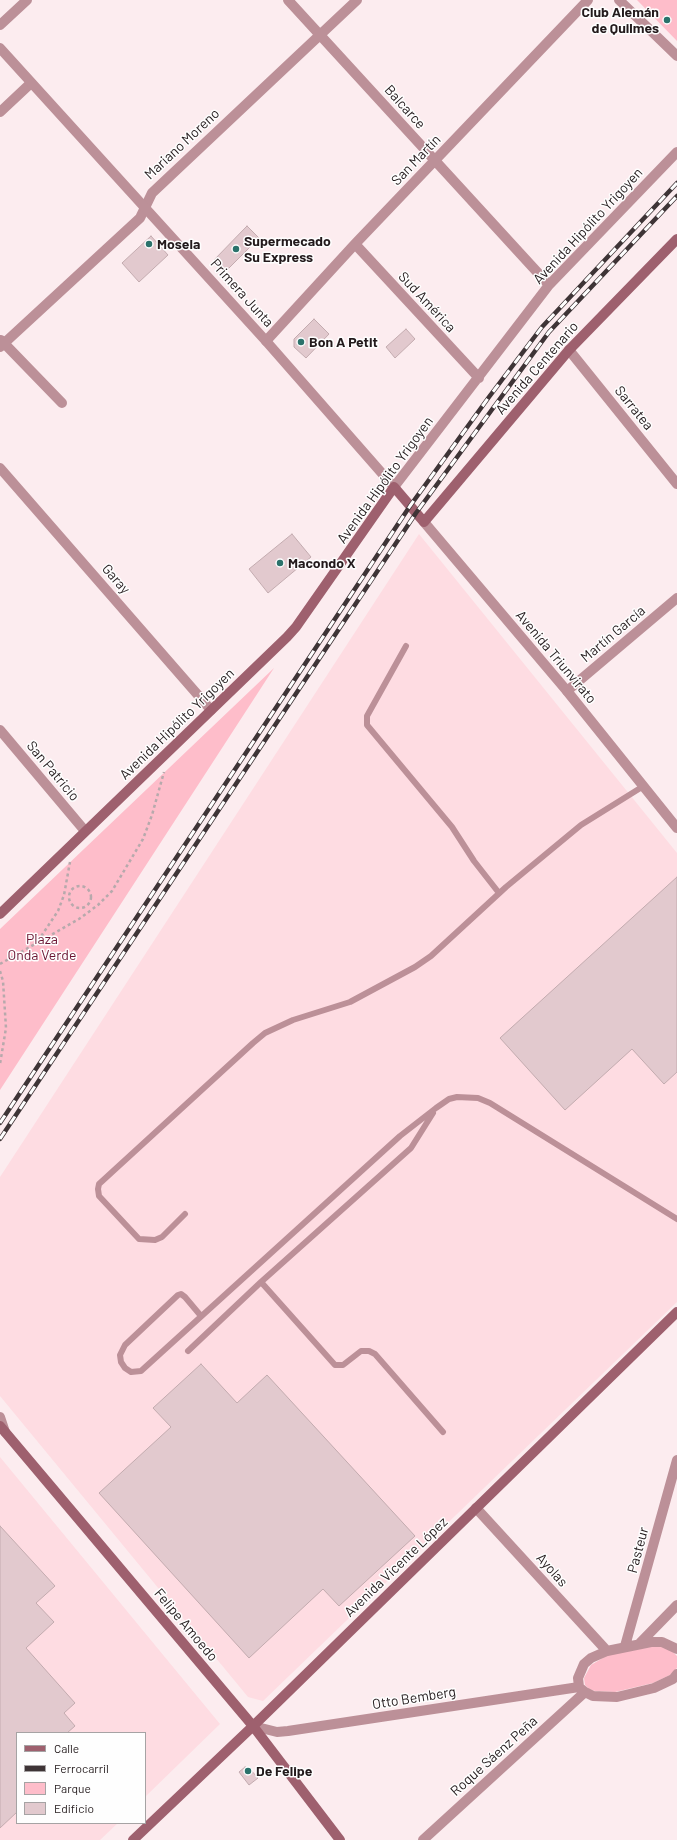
<!DOCTYPE html>
<html>
<head>
<meta charset="utf-8">
<style>
	body { margin:0 }
	#map { position:relative; width:677px; height:1840px; overflow:hidden; background:#fcecef; font-family:Barlow,sans-serif }
	canvas { display:block }
	.legend { position:absolute; left:16px; top:1732px; width:130px; height:92px; box-sizing:border-box; background:#fefefe; border:1px solid #a6a3a4; margin:0; padding:5px 7px; list-style:none; font-size:12px; color:#231a1c }
	.legend li { display:flex; align-items:center; gap:8px; height:20px }
	.legend b { width:20px; border:1px solid #a6a3a4 }
</style>
</head>
<body>
<div id="map">
<canvas width="677" height="1840"></canvas>
<ul class="legend">
<li><b style="height:5px;background:#9e606e"></b>Calle</li>
<li><b style="height:5px;background:#3e3436"></b>Ferrocarril</li>
<li><b style="height:11px;background:#febdca"></b>Parque</li>
<li><b style="height:11px;background:#e2c9ce"></b>Edificio</li>
</ul>
</div>
<script>
const ctx = document.querySelector('canvas').getContext('2d');
ctx.lineJoin = 'round';
function fillPath(path, color) {
  ctx.fillStyle = color;
  ctx.fill(path, 'evenodd');
}
function toPath(rows) {
  const path = new Path2D();
  for (const r of rows) {
    if (r.length === 3) {
      path.moveTo(r[0] + r[2], r[1]);
      path.arc(r[0], r[1], r[2], 0, 2 * Math.PI);
      continue;
    }
    path.moveTo(r[0], r[1]);
    for (let i = 2; i < r.length; i += 2) path.lineTo(r[i], r[i + 1]);
  }
  return path;
}
function trace(path, color, width, dash) {
  ctx.strokeStyle = color;
  ctx.lineWidth = width;
  ctx.lineCap = dash ? 'butt' : 'round';
  ctx.setLineDash(dash || []);
  ctx.stroke(path);
}
function write(font, color, halo, rows, align = 'center') {
  ctx.font = font + ' Barlow,sans-serif';
  ctx.lineWidth = 3;
  ctx.setLineDash([]);
  ctx.textBaseline = 'middle';
  ctx.strokeStyle = halo;
  ctx.fillStyle = color;
  for (const [text, x, y, turn = 0] of rows) {
    ctx.save();
    ctx.translate(x, y);
    ctx.rotate((+turn || 0) * Math.PI / 180);
    ctx.textAlign = isNaN(turn) ? turn : align;
    if (halo) ctx.strokeText(text, 0, 0);
    ctx.fillText(text, 0, 0);
    ctx.restore();
  }
}
fillPath(toPath([
	[419,534,677,853,677,1302,263,1701,248,1697,0,1396,0,1177],
	[0,1457,220,1724,145,1797,145,1733,17,1733,17,1823,118,1823,100,1840,0,1840]
]), '#fedce2');
fillPath(toPath([
	[637,0,677,0,677,41],
	[274,668,0,1090,0,929],
	[661,1646,670,1649,677,1656,677,1668,670,1675,653,1683,615,1692,595,1691,589,1689,585,1685,584,1678,591,1665,608,1655,639,1648]
]), '#febdca');
const building = toPath([
	[247,226,259,238,225,272,214,260,247,226],
	[151,236,168,255,139,282,122,263,151,236],
	[314,319,329,334,306,358,294,347,294,339,314,319],
	[406,329,415,339,395,358,386,347,406,329],
	[292,534,311,557,268,593,249,569,292,534],
	[677,877,677,1072,664,1084,632,1049,565,1110,500,1038,677,877],
	[201,1364,237,1403,267,1375,415,1536,339,1606,323,1589,249,1658,99,1493,171,1427,153,1408,201,1364],
	[0,1526,55,1586,36,1603,54,1622,26,1648,75,1703,64,1713,75,1726,67,1733,17,1733,17,1812,0,1828,0,1526],
	[245,1767,249,1768,258,1778,249,1785,239,1772,245,1767]
]);
fillPath(building, '#e2c9ce');
trace(building, '#c3abaf', 1);
trace(toPath([
	[80,897,11],
	[38,941,58,911,64,895,70,862],
	[0,964,79,919,98,905,112,891,143,839,152,815,164,772],
	[0,971,3,981,6,1028,0,1064]
]), '#b7a9ac', 2.5, [3, 3]);
trace(toPath([
	[406,646,367,716,367,725,452,827,474,861,499,893],
	[185,1214,162,1237,155,1240,139,1239,99,1196,98,1189,99,1184,253,1043,265,1033,293,1020,350,1002,415,967,431,956,506,887,581,825,642,787],
	[261,1282,335,1365,343,1365,361,1351,369,1351,375,1354,443,1432],
	[201,1316,185,1297,181,1294,178,1295,125,1345,120,1355,121,1362,125,1368,131,1372,141,1371,400,1136,436,1108,449,1099,457,1097,478,1098,490,1103,677,1219],
	[188,1351,261,1282,411,1148,433,1113]
]), '#bc9098', 6);
trace(toPath([
	[288,0,549,285],
	[619,0,677,56],
	[0,25,27,0],
	[0,112,31,83],
	[355,244,479,378],
	[1,340,62,403],
	[266,341,355,244,588,0],
	[0,347,140,218,152,193,357,0],
	[569,350,677,484],
	[0,468,211,710],
	[394,487,549,285,677,152],
	[567,691,677,598],
	[0,730,85,831],
	[0,1417,5,1432],
	[476,1508,607,1651],
	[640,1643,677,1605],
	[625,1646,677,1460],
	[677,1649,662,1642,651,1642,607,1651,591,1658,584,1664,578,1678,579,1687,585,1692,593,1696,617,1697,654,1688,673,1679,677,1674],
	[253,1726,277,1732,288,1731,579,1687],
	[423,1840,585,1692]
]), '#bc9098', 10);
trace(toPath([
	[0,48,266,341,394,487],
	[424,522,567,691,677,828]
]), '#bc9098', 10);
trace(toPath([
	[0,914,287,637,296,627,394,487,424,522,569,350,677,239],
	[0,1426,253,1726,340,1840],
	[133,1840,253,1726,677,1312]
]), '#9e606e', 10);
const rail = toPath([
	[0,1123,410,506,489,397,542,327,677,183],
	[0,1139,416,513,549,332,677,196]
]);
trace(rail, '#3e3436', 4.5);
trace(rail, '#fefefe', 3, [9]);
for (const [x, y, r, color] of [
	[667,20,4,"#2a726b"],
	[149,244,4,"#2a726b"],
	[236,249,4,"#2a726b"],
	[301,342,4,"#2a726b"],
	[280,563,4,"#2a726b"],
	[248,1771,4,"#2a726b"]
]) {
  const dot = new Path2D();
  dot.arc(x, y, r, 0, 2 * Math.PI);
  ctx.fillStyle = color;
  ctx.fill(dot);
  trace(dot, '#fefefe', 1.5);
}
write('bold 14px', '#231a1c', '#fefefe', [
	["Club Alemán",659,12,"right"],
	["de Quilmes",659,28,"right"],
	["Supermecado",244,241],
	["Su Express",244,257],
	["Mosela",157,244],
	["Bon A Petit",309,342],
	["Macondo X",288,563],
	["De Felipe",256,1771]
], 'left');
write('14px', '#231a1c', '#fefefe', [
	["Balcarce",405,107,48],
	["Mariano Moreno",182,144,-43],
	["San Martín",416,160,-46],
	["Avenida Hipólito Yrigoyen",588,226,-47],
	["Primera Junta",242,293,48],
	["Sud América",427,302,47],
	["Avenida Centenario",537,368,-49],
	["Sarratea",634,408,51],
	["Avenida Hipólito Yrigoyen",385,480,-54],
	["Garay",116,579,49],
	["Martín García",613,634,-40],
	["Avenida Triunvirato",556,657,50],
	["Avenida Hipólito Yrigoyen",177,724,-44],
	["San Patricio",53,771,50],
	["Pasteur",638,1550,-75],
	["Avenida Vicente López",396,1567,-44],
	["Ayolas",552,1570,48],
	["Felipe Amoedo",186,1625,50],
	["Otto Bemberg",414,1698,-9],
	["Roque Sáenz Peña",494,1756,-42]
]);
write('14px', '#6a1331', '#fefefe', [
	["Plaza",42,939],
	["Onda Verde",42,955]
]);
</script>
</body>
</html>
